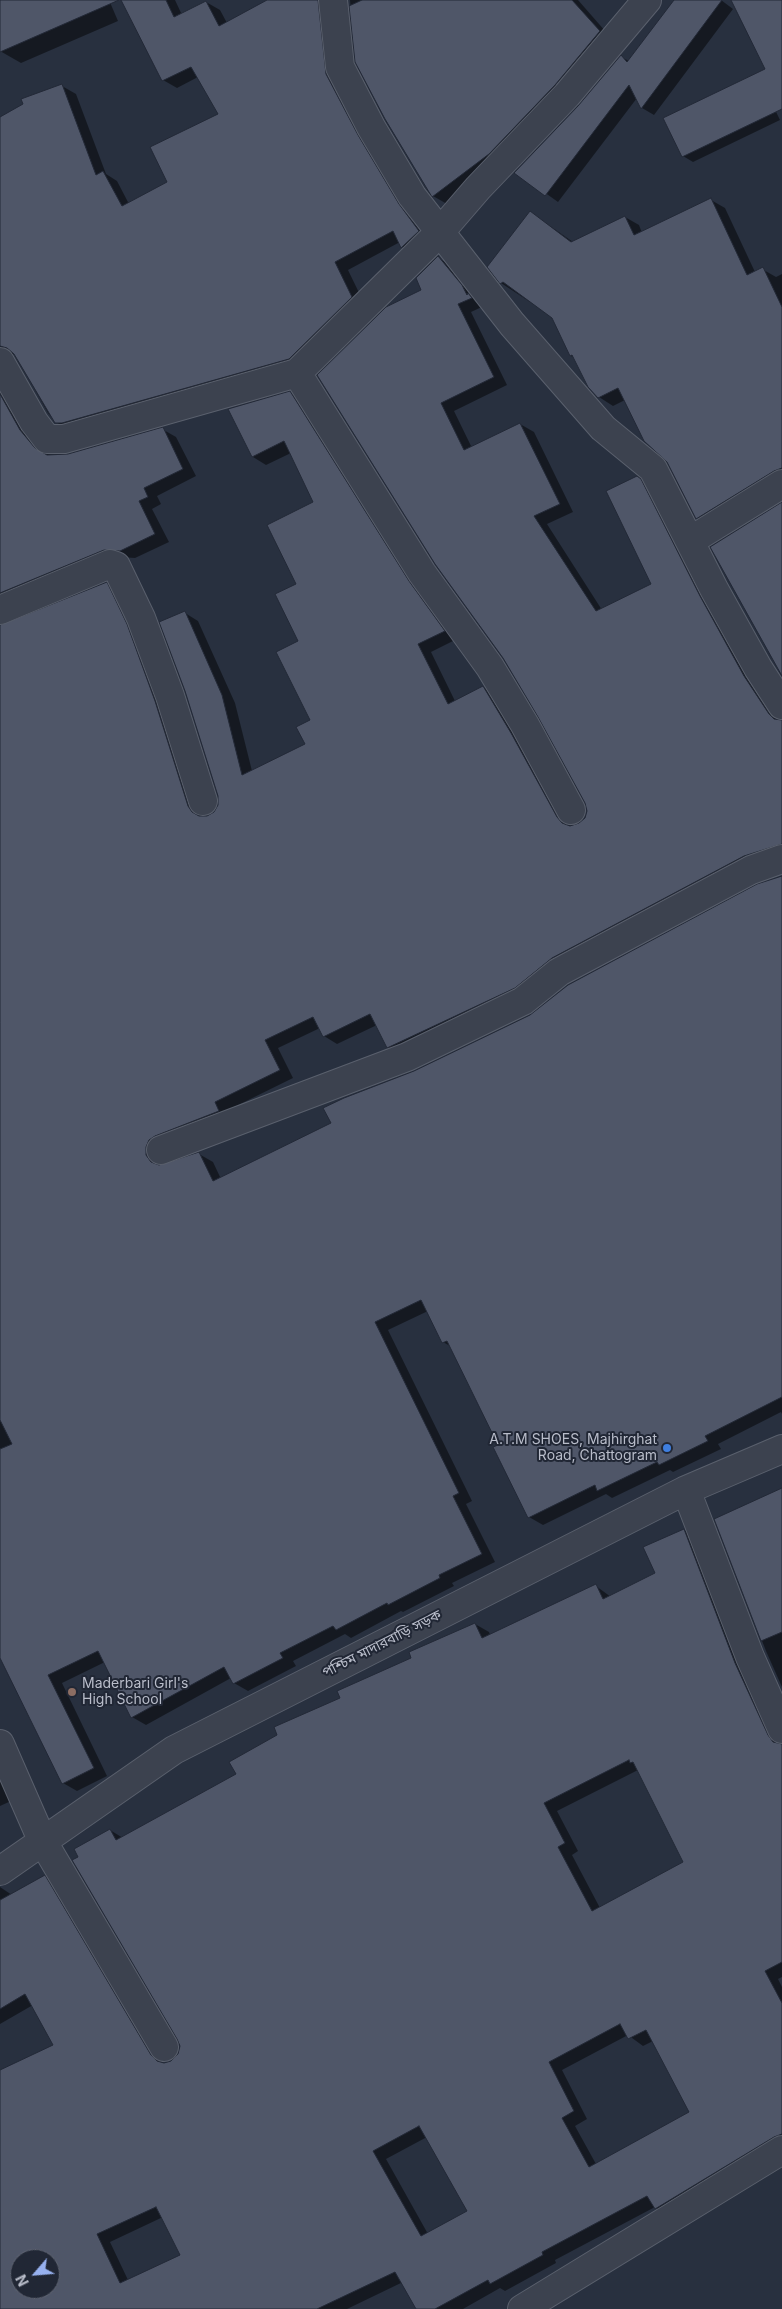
<!DOCTYPE html>
<html>
<head>
<meta charset="utf-8">
<style>
	body { margin:0 }
	#map { position:relative; width:782px; height:2309px; overflow:hidden; background:#28303f; font-family:Inter,sans-serif }
	canvas { display:block }
	.north { position:absolute; left:10px; top:2249px; width:50px; height:50px; box-sizing:border-box; background:#212735; border:1px solid #5e6371; border-radius:50%; rotate:243deg; font-size:14px; font-weight:700; line-height:20px; text-align:center; color:#b9bdca }
	.north::after { content:''; display:block; margin:auto; width:18px; height:22px; background:#97b1f0; clip-path:polygon(50% 0,100% 100%,50% 72%,0 100%) }
</style>
</head>
<body>
<div id="map">
<canvas width="782" height="2309"></canvas>
<div class="north">N</div>
</div>
<script>
const ctx = document.querySelector('canvas').getContext('2d');
ctx.lineJoin = 'round';
function fillPath(path, color) {
  ctx.fillStyle = color;
  ctx.fill(path, 'evenodd');
}
function toPath(rows) {
  const path = new Path2D();
  for (const r of rows) {
    path.moveTo(r[0], r[1]);
    for (let i = 2; i < r.length; i += 2) path.lineTo(r[i], r[i + 1]);
  }
  return path;
}
function trace(path, color, width, dash) {
  ctx.strokeStyle = color;
  ctx.lineWidth = width;
  ctx.lineCap = dash ? 'butt' : 'round';
  ctx.setLineDash(dash || []);
  ctx.stroke(path);
}
function write(font, color, halo, rows, align = 'center') {
  ctx.font = font + ' Inter,"Noto Sans Bengali",sans-serif';
  ctx.lineWidth = 4;
  ctx.setLineDash([]);
  ctx.textBaseline = 'middle';
  ctx.strokeStyle = halo;
  ctx.fillStyle = color;
  for (const [text, x, y, turn = 0] of rows) {
    ctx.save();
    ctx.translate(x, y);
    ctx.rotate((+turn || 0) * Math.PI / 180);
    ctx.textAlign = isNaN(turn) ? turn : align;
    if (halo) ctx.strokeText(text, 0, 0);
    ctx.fillText(text, 0, 0);
    ctx.restore();
  }
}
fillPath(toPath([
	[0,0,109,0,118,21,21,63,0,51],
	[122,0,175,0,182,15,206,2,220,10,227,23,270,0,334,0,340,83,432,239,416,255,402,247,400,242,348,270,365,305,303,366,70,431,56,422,48,413,15,354,7,356,0,363,0,119,62,86,76,94,106,174,117,181,129,204,169,183,219,115,198,77,177,88,163,80],
	[350,0,578,0,613,40,447,204,433,196,356,62],
	[676,0,721,0,733,9,654,115,642,108,637,98,558,202,516,172,579,107,621,57,629,61],
	[762,83,780,120,693,162,683,156],
	[711,200,725,208,755,272,762,269,776,277,782,274,782,482,711,526,697,518,668,461,625,400,613,406,599,397,575,358,571,356,553,317,501,283,530,212,573,242,625,217,639,225,642,233],
	[438,258,452,266,484,306,471,312,507,385,454,411,472,448,520,424,534,432,573,512,547,524,602,610,653,585,637,477,651,486,759,686,782,722,782,856,402,1055,388,1047,377,1025,337,1044,324,1036,320,1028,278,1048,293,1078,228,1110,159,1155,160,1165,199,1154,213,1162,221,1179,332,1124,414,1072,530,1016,782,877,782,1414,781,1412,718,1444,721,1449,673,1472,670,1470,612,1498,606,1494,543,1525,529,1517,500,1445,450,1346,443,1342,428,1311,388,1330,472,1501,466,1504,495,1562,452,1583,454,1586,403,1612,401,1611,351,1638,345,1634,293,1661,296,1666,248,1691,234,1683,231,1678,146,1725,132,1717,105,1662,62,1683,107,1776,77,1791,63,1783,0,1656,0,626,106,584,120,592,169,710,203,817,215,813,219,805,219,797,185,613,198,621,235,703,252,771,306,745,311,721,300,642,298,585,315,502,291,453,266,465,253,457,290,393,304,401,457,639,431,652,455,701,483,687,497,695,525,742,571,827,579,825,586,818,588,811,586,803,540,717,504,657,436,564,423,291],
	[0,379,34,439,47,454,68,455,162,429,176,437,196,476,157,496,161,504,152,509,169,542,135,558,119,557,0,612],
	[782,1490,782,1687,766,1651,715,1520],
	[684,1530,698,1538,749,1672,782,1745,782,1977,778,1979,782,1987,782,2148,670,2217,655,2207,555,2260,556,2263,505,2291,500,2288,463,2309,417,2309,403,2282,347,2309,0,2309,0,2072,55,2045,33,2005,0,2024,0,1887,12,1895,45,1877,58,1885,164,2064,173,2061,179,2055,181,2046,110,1830,123,1838,238,1774,341,1699,475,1624,489,1632,490,1635,596,1586,611,1597,657,1574],
	[638,1770,685,1862,600,1908,572,1855,578,1851,557,1811],
	[628,2035,643,2046,653,2041,691,2113,596,2164,575,2126,587,2119,562,2070],
	[427,2137,468,2212,428,2234,386,2159],
	[163,2217,181,2255,128,2280,110,2242],
	[20,2259,50,2259,50,2289,20,2289],
	[0,1779,11,1801,0,1806]
]), '#0007');
const building = toPath([
	[0,0,119,0,0,52,0,0],
	[121,0,166,0,174,17,206,1,219,26,267,0,318,0,326,74,358,135,399,204,419,231,401,248,393,231,335,262,352,297,289,359,62,423,55,423,14,354,7,348,0,346,0,117,23,104,21,99,62,84,96,175,103,171,122,206,167,182,150,147,218,114,191,67,162,81,121,0],
	[362,0,572,0,600,31,555,85,489,154,432,197,385,119,355,62,349,6,362,0],
	[674,0,722,0,641,109,629,85,545,196,514,173,578,106,621,55,627,62,674,0],
	[731,0,782,0,782,109,682,157,663,118,765,69,731,0],
	[711,198,747,275,763,267,782,307,782,468,774,471,696,519,667,462,644,441,618,388,598,398,588,387,572,355,570,356,552,318,503,282,500,284,487,267,530,211,571,242,625,216,634,235,711,198],
	[438,256,462,285,467,295,468,293,472,298,458,304,494,377,441,403,464,450,520,423,560,504,534,516,596,611,651,584,606,491,637,476,641,479,700,596,744,676,769,714,774,719,782,720,782,844,744,856,552,958,515,988,387,1048,370,1014,323,1037,313,1017,265,1040,280,1070,215,1102,219,1111,155,1136,149,1140,146,1147,146,1155,151,1162,159,1165,199,1152,213,1181,331,1123,323,1108,344,1098,414,1071,530,1015,568,985,757,884,782,876,782,1397,705,1436,708,1441,659,1465,657,1462,597,1491,595,1485,528,1518,493,1447,498,1445,447,1341,442,1343,421,1300,375,1322,459,1493,453,1496,482,1554,439,1575,440,1578,388,1605,387,1603,336,1630,333,1626,280,1653,283,1658,233,1684,224,1667,131,1718,98,1651,48,1675,94,1768,62,1784,0,1658,0,1449,12,1444,0,1420,0,625,107,582,127,624,155,701,188,806,192,812,199,816,207,816,214,812,218,805,218,796,185,691,159,622,185,611,222,695,242,775,305,744,296,727,310,720,276,652,298,641,275,594,296,584,267,525,313,502,284,441,252,457,228,409,290,391,409,581,445,631,418,644,448,704,483,686,511,733,557,817,562,823,570,826,579,823,585,818,587,811,585,803,538,717,503,658,435,564,317,375,386,307,421,290,416,278,438,256],
	[0,394,20,430,35,448,47,455,68,454,163,427,183,469,144,488,148,497,139,501,155,534,120,551,104,550,0,593,0,394],
	[782,502,782,676,710,547,782,502],
	[782,1488,782,1632,761,1641,714,1519,782,1488],
	[684,1529,735,1663,768,1735,773,1742,782,1744,782,1962,765,1971,782,2003,782,2134,774,2137,655,2209,647,2196,542,2252,543,2255,490,2284,488,2280,435,2309,416,2309,395,2272,317,2309,0,2309,0,2070,53,2045,25,1994,0,2009,0,1900,45,1875,151,2055,157,2061,164,2063,171,2061,178,2054,180,2046,177,2039,72,1860,78,1857,74,1849,110,1829,116,1840,236,1774,229,1762,277,1735,274,1727,340,1698,337,1691,411,1658,409,1652,475,1623,482,1638,596,1584,603,1599,655,1573,643,1547,684,1529],
	[629,1760,630,1763,633,1762,683,1862,592,1911,558,1847,565,1843,544,1803,629,1760],
	[620,2024,628,2039,646,2030,689,2112,589,2167,562,2118,574,2111,549,2062,620,2024],
	[419,2126,467,2211,421,2236,373,2151,419,2126],
	[156,2207,180,2255,120,2283,97,2234,156,2207],
	[20,2259,50,2259,50,2289,20,2289,20,2259]
]);
fillPath(building, '#4f5668');
trace(building, '#232937', 1);
const minor = toPath([
	[333,0,340,67,371,127,412,196,512,324,603,428,653,469,714,589,758,668,782,705],
	[0,362,34,422,47,439,64,439,297,373,440,232,478,188,567,95,647,0],
	[297,373,422,573,490,667,525,725,571,810],
	[690,541,782,484],
	[0,610,110,564,116,566,141,618,170,696,203,801],
	[161,1150,407,1057,523,1001,559,972,751,870,782,859],
	[686,1490,750,1657,782,1729],
	[0,1744,42,1840,164,2047],
	[0,1871,174,1750,686,1490,782,1449],
	[522,2309,782,2150]
]);
trace(minor, '#5a606d', 30);
trace(minor, '#3c424f', 28);
for (const [x, y, r, color] of [
	[667,1448,5,"#3f7fe0"],
	[72,1692,5,"#8d6e63"]
]) {
  const dot = new Path2D();
  dot.arc(x, y, r, 0, 2 * Math.PI);
  ctx.fillStyle = color;
  ctx.fill(dot);
  trace(dot, '#212735', 2);
}
write('14px', '#b9bdca', '#212735', [
	["A.T.M SHOES, Majhirghat",657,1440],
	["Road, Chattogram",657,1456],
	["Maderbari Girl's",82,1684,"left"],
	["High School",82,1700,"left"]
], 'right');
write('14px', '#b9bdca', '#212735', [
	["পশ্চিম মাদারবাড়ি সড়ক",382,1644,-27]
]);
</script>
</body>
</html>
